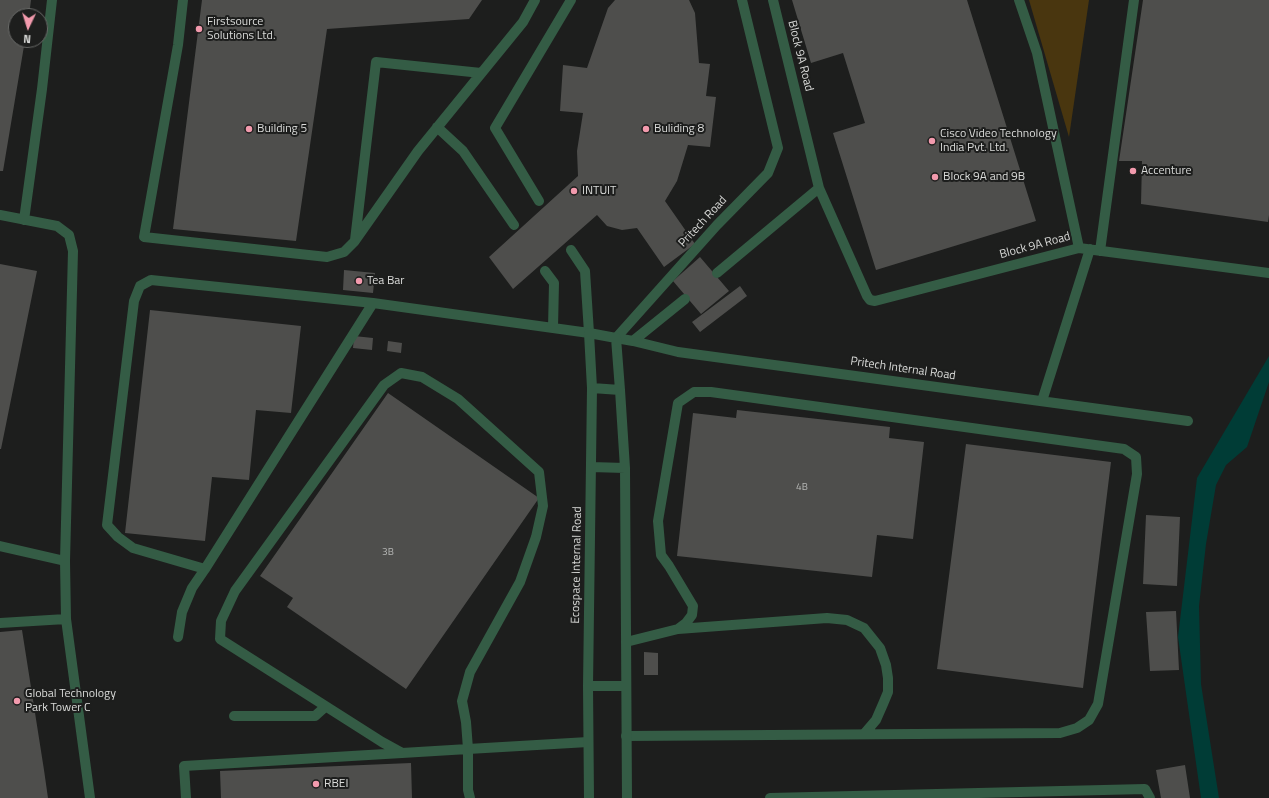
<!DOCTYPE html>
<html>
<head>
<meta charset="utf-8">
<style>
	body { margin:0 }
	#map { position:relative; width:1269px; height:798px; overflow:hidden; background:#1d1e1d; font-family:"Titillium Web",sans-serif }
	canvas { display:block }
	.north { position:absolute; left:8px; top:8px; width:40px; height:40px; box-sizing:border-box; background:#1d1e1d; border:1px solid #696a68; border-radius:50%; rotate:184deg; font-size:11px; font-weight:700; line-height:16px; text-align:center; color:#dadbd9 }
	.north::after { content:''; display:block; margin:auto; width:14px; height:18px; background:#f29aad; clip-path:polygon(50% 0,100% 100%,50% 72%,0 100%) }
</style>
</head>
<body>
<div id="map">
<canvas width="1269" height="798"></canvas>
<div class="north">N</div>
</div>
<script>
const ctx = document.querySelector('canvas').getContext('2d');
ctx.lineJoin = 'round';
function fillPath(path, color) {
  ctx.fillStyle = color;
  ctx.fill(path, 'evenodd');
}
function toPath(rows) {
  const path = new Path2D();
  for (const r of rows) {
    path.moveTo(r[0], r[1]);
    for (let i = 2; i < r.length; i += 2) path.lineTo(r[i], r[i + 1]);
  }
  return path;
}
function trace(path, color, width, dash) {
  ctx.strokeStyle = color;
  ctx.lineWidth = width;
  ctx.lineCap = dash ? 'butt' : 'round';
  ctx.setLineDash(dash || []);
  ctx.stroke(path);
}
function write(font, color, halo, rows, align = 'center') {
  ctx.font = font + ' "Titillium Web",sans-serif';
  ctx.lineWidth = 4;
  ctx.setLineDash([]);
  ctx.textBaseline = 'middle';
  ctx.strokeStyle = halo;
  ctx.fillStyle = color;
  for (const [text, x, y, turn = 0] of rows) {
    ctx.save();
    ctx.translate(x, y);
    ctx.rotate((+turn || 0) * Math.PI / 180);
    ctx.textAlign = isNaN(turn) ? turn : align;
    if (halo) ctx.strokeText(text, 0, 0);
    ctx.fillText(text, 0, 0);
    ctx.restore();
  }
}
fillPath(toPath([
	[1029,0,1089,0,1069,137]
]), '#49360f');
fillPath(toPath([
	[1269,356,1269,382,1247,447,1226,465,1216,485,1206,544,1199,606,1201,684,1219,798,1201,798,1178,637,1197,478]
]), '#003c36');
fillPath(toPath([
	[0,0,31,0,29,16,16,16,16,40,25,40,3,171,0,171],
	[202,0,482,0,469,19,327,29,296,241,173,229],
	[615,0,689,0,695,13,699,63,710,64,706,96,716,97,710,147,688,145,677,181,665,201,695,244,664,267,637,228,622,230,607,226,597,215,513,289,489,257,578,176,577,151,583,113,560,111,563,65,587,68,608,8],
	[792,0,967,0,1036,221,876,270,833,133,865,123,843,53,811,63],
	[1143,0,1269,0,1269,215,1268,222,1141,204,1142,161,1119,161],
	[700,257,729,291,701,314,673,281],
	[0,264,37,271,1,449,0,449],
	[344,270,375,273,373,293,343,290],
	[740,286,747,296,700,332,692,322],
	[150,310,301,326,291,413,256,410,249,480,212,477,205,541,125,533],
	[354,336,373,338,372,350,353,348],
	[388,341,402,343,401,353,387,351],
	[388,393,539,498,406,689,287,607,293,598,260,576],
	[737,410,890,427,889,438,924,442,913,539,877,535,872,577,677,556,693,413,736,418],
	[966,444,1111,462,1083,688,937,669],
	[1146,515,1180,517,1177,586,1143,584],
	[1176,611,1179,670,1150,671,1146,612],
	[22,630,44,770,48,798,0,798,0,632],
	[644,652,658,653,658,675,644,675],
	[411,763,412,798,221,798,220,771],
	[1185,765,1190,798,1161,798,1156,770]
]), '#4e4e4c');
trace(toPath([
	[183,0,178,45,144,237,327,257,344,252,354,242,418,151,523,22,535,0],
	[773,0,819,188],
	[1019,0,1037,53,1079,248],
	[437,127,463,151,514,225],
	[539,201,495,128,571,0],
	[0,215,57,226,69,235,73,251,65,561,66,619,90,798],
	[24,220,42,89,52,0],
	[355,240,376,62,481,73],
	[1100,251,1134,0],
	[545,271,554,283,553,328],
	[717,273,819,188,867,296,870,300,875,301,1079,248,1269,273],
	[616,338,633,341,678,352,1188,421],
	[616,338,717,225,768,173,778,148,742,0],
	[633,341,685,299],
	[1042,401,1090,249],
	[0,546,65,561],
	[205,569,133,548,118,537,107,525,134,301,140,286,151,280,373,303,589,333,585,271,571,250],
	[0,623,66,619],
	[678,629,827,618,847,620,864,628,880,648,886,665,888,678,888,692,883,704,876,720,864,734],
	[178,637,182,612,192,588,205,569,373,303],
	[626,642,678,629,686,623,692,615,693,606,669,566,661,555,658,521,678,403,694,392,711,392,1124,449,1136,457,1137,474,1098,704,1089,720,1077,728,1060,733,626,736],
	[234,716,315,716,325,707],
	[186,798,184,766,402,753],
	[470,798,468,790,468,749,466,722,462,701,470,672,520,582,536,537,543,506,539,472,458,399,422,377,401,373,384,385,235,591,221,621,220,639,382,742,402,753,468,749,571,743,588,742],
	[770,798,1145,789,1150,798]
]), '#345c45', 10);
trace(toPath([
	[592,388,620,390],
	[591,467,625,468],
	[588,686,626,686],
	[589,798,588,686,592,388,589,333,616,338,620,390,625,468,627,798]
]), '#345c45', 10);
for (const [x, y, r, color] of [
	[199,29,4,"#f29aad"],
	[249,129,4,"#f29aad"],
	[646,129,4,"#f29aad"],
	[932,141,4,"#f29aad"],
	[1133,171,4,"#f29aad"],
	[935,177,4,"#f29aad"],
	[574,191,4,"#f29aad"],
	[359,281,4,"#f29aad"],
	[17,701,4,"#f29aad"],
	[316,784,4,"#f29aad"]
]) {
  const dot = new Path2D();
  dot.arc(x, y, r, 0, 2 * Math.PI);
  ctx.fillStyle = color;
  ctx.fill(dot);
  trace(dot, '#1d1e1d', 1.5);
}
write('10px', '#b7b8b6', null, [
	["4B",802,488],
	["3B",388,553]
]);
write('12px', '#dadbd9', '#1d1e1d', [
	["Firstsource",207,22],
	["Solutions Ltd.",207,36],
	["Building 5",257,129],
	["Buliding 8",654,129],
	["Cisco Video Technology",940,134],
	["India Pvt. Ltd.",940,148],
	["Accenture",1141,171],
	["Block 9A and 9B",943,177],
	["INTUIT",582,191],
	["Tea Bar",367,281],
	["Global Technology",25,694],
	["Park Tower C",25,708],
	["RBEI",324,784]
], 'left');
write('12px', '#dadbd9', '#1d1e1d', [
	["Block 9A Road",800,56,76],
	["Pritech Road",703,222,-47],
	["Block 9A Road",1035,246,-15],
	["Pritech Internal Road",903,369,8],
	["Ecospace Internal Road",577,565,-89]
]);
</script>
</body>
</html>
